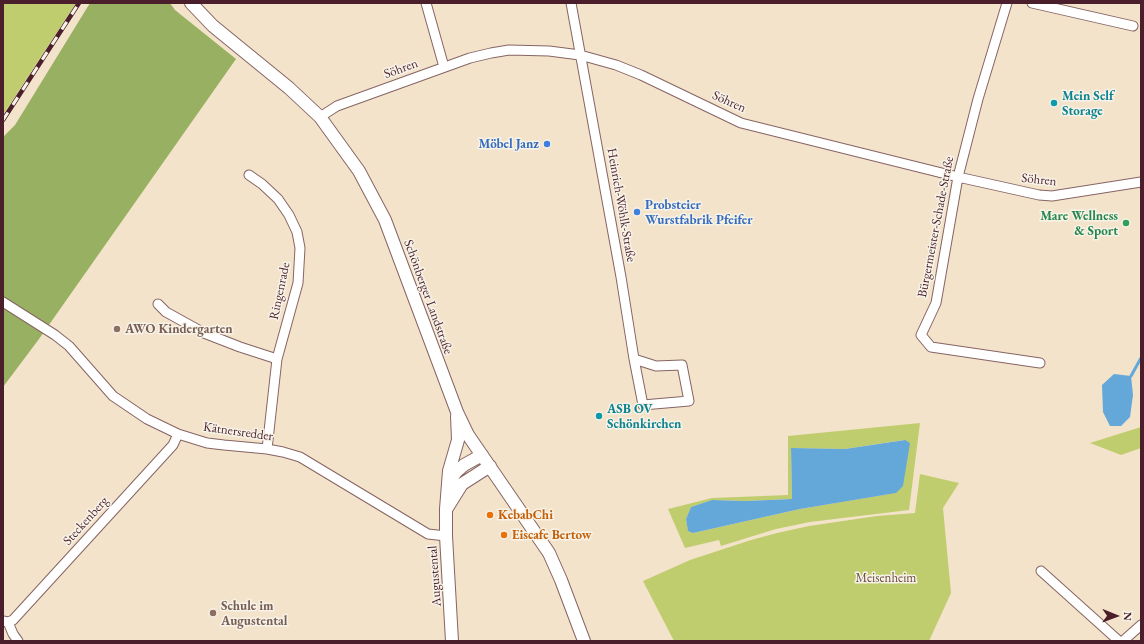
<!DOCTYPE html>
<html>
<head>
<meta charset="utf-8">
<style>
	body { margin:0 }
	#map { position:relative; width:1144px; height:644px; overflow:hidden; background:#f4e3cb; font-family:"EB Garamond",serif }
	canvas { display:block }
	.frame { position:absolute; inset:0; border:4px solid #4a1f2b; pointer-events:none }
	.north { position:absolute; left:1096px; top:596px; width:40px; height:40px; -webkit-text-stroke:3px #f7f3e8; paint-order:stroke; rotate:91deg; font-size:11px; font-weight:700; line-height:16px; text-align:center; color:#4a1f2b }
	.north::after { content:''; display:block; margin:auto; width:14px; height:18px; background:#4a1f2b; clip-path:polygon(50% 0,100% 100%,50% 72%,0 100%) }
</style>
</head>
<body>
<div id="map">
<canvas width="1144" height="644"></canvas>
<div class="frame"></div>
<div class="north">N</div>
</div>
<script>
const ctx = document.querySelector('canvas').getContext('2d');
ctx.lineJoin = 'round';
function fillPath(path, color) {
  ctx.fillStyle = color;
  ctx.fill(path, 'evenodd');
}
function toPath(rows) {
  const path = new Path2D();
  for (const r of rows) {
    path.moveTo(r[0], r[1]);
    for (let i = 2; i < r.length; i += 2) path.lineTo(r[i], r[i + 1]);
  }
  return path;
}
function trace(path, color, width, dash) {
  ctx.strokeStyle = color;
  ctx.lineWidth = width;
  ctx.lineCap = dash ? 'butt' : 'round';
  ctx.setLineDash(dash || []);
  ctx.stroke(path);
}
function write(font, color, halo, rows, align = 'center') {
  ctx.font = font + ' "EB Garamond",serif';
  ctx.lineWidth = 3;
  ctx.setLineDash([]);
  ctx.textBaseline = 'middle';
  ctx.strokeStyle = halo;
  ctx.fillStyle = color;
  for (const [text, x, y, turn = 0] of rows) {
    ctx.save();
    ctx.translate(x, y);
    ctx.rotate((+turn || 0) * Math.PI / 180);
    ctx.textAlign = isNaN(turn) ? turn : align;
    if (halo) ctx.strokeText(text, 0, 0);
    ctx.fillText(text, 0, 0);
    ctx.restore();
  }
}
fillPath(toPath([
	[3,3,76,3,3,115],
	[920,423,909,510,810,522,776,529,721,546,719,540,685,548,668,509,712,498,788,495,788,436],
	[904,440,895,493,800,509,693,533,688,530,686,519,691,507,712,500,746,501,792,499,791,448,845,449],
	[1141,427,1141,448,1121,455,1090,443],
	[920,474,959,483,943,508,951,593,929,641,674,641,643,581,690,560,751,540,777,533,809,526,877,516,915,513]
]), '#c0cd6e');
fillPath(toPath([
	[90,3,170,3,175,10,236,59,39,339,3,387,3,137,15,125]
]), '#98b061');
fillPath(toPath([
	[1114,374,1131,376,1133,395,1130,417,1121,426,1110,426,1103,412,1102,385],
	[905,440,910,443,903,486,896,493,800,509,693,533,688,531,686,519,691,507,712,500,746,501,792,499,791,448,845,449]
]), '#64a7d9');
trace(toPath([
	[1131,376,1141,358]
]), '#64a7d9', 3);
const street = toPath([
	[426,3,444,67],
	[571,3,621,277,634,359,643,405,689,401,682,365,656,366,634,359],
	[1007,3,978,99,958,177,936,303,921,335,931,347,1040,363],
	[1032,3,1133,26],
	[320,117,337,106,470,58,491,53,509,50,549,51,580,55,616,65,641,75,741,123,958,177,1039,195,1052,196,1141,182],
	[249,175,262,184,278,199,289,215,297,232,300,248,298,283,277,359,267,449],
	[3,302,55,335,69,346,113,396,147,419,178,434,207,443,224,445,267,449,283,452,300,457,428,534,446,536],
	[158,304,166,312,204,333,240,347,277,359],
	[1041,571,1119,641],
	[3,621,8,622,13,620,173,445,178,434],
	[8,622,13,634,18,641],
	[1123,641,1141,625]
]);
const secondary = toPath([
	[191,3,213,26,289,88,320,117,359,171,385,220,457,412,468,435,549,553,561,580,584,641],
	[448,484,456,472,464,465,482,455],
	[447,508,462,484,490,466],
	[452,641,446,536,446,509,449,471,458,440,457,416]
]);
trace(street, '#866463', 11);
trace(secondary, '#866463', 14);
trace(street, '#fff', 9);
trace(secondary, '#fff', 12);
const rail = toPath([
	[3,120,79,3]
]);
trace(rail, '#4a1f2b', 4.5);
trace(rail, '#f7f3e8', 3, [9]);
for (const [x, y, r, color] of [
	[1054,103,4,"#0f9aa8"],
	[547,144,4,"#3f7fe0"],
	[637,212,4,"#3f7fe0"],
	[1126,223,4,"#2e9e5b"],
	[117,329,4,"#8d6e63"],
	[599,416,4,"#0f9aa8"],
	[490,515,4,"#e8710a"],
	[504,535,4,"#e8710a"],
	[213,613,4,"#8d6e63"]
]) {
  const dot = new Path2D();
  dot.arc(x, y, r, 0, 2 * Math.PI);
  ctx.fillStyle = color;
  ctx.fill(dot);
  trace(dot, '#f7f3e8', 1.5);
}
write('13px', '#4a1f2b', '#f7f3e8', [
	["Söhren",401,69,-20],
	["Söhren",729,102,24],
	["Söhren",1039,180,6],
	["Heinrich-Wöhlk-Straße",621,205,80],
	["Bürgermeister-Schade-Straße",936,227,-79],
	["Ringenrade",280,291,-78],
	["Schönberger Landstraße",428,297,70],
	["Kätnersredder",238,432,8],
	["Steckenberg",86,521,-48],
	["Augustental",435,576,-94]
]);
write('bold 13px', '#0d838f', '#f7f3e8', [
	["Mein Self",1062,96],
	["Storage",1062,111],
	["ASB OV",607,409],
	["Schönkirchen",607,424]
], 'left');
write('bold 13px', '#366cbe', '#f7f3e8', [
	["Möbel Janz",539,144],
	["Probsteier",645,205,"left"],
	["Wurstfabrik Pfeifer",645,220,"left"]
], 'right');
write('bold 13px', '#27864d', '#f7f3e8', [
	["Mare Wellness",1118,216],
	["& Sport",1118,231]
], 'right');
write('bold 13px', '#785e54', '#f7f3e8', [
	["AWO Kindergarten",125,329],
	["Schule im",221,606],
	["Augustental",221,621]
], 'left');
write('bold 13px', '#c56008', '#f7f3e8', [
	["KebabChi",498,515],
	["Eiscafe Bertow",512,535]
], 'left');
write('13px', '#684a3c', '#f7f3e8', [
	["Meisenheim",886,578]
]);
</script>
</body>
</html>
